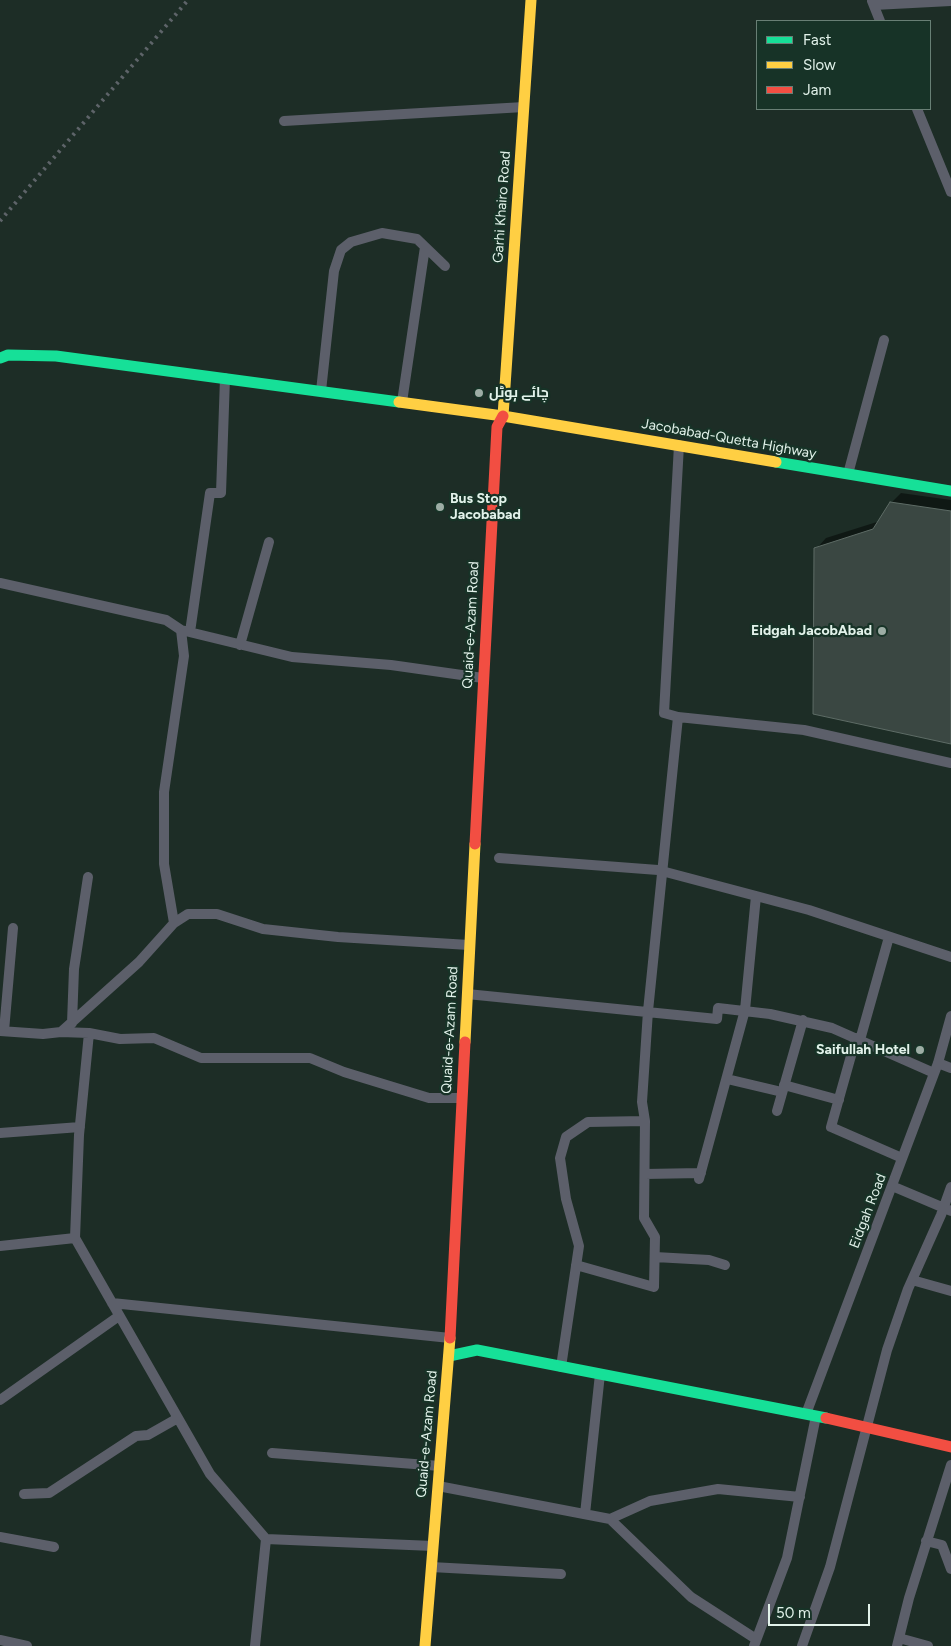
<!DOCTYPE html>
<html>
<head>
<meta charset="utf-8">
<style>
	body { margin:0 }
	#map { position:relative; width:951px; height:1646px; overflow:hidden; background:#1d2d26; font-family:Figtree,sans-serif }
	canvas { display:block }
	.legend { position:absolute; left:756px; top:20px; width:175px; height:90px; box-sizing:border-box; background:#173327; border:1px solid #687f75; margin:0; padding:6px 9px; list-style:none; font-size:15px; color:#e2f2ea }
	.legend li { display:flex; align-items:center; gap:10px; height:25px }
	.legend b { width:25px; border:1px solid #687f75 }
	.scale { position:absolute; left:768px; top:1604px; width:102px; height:22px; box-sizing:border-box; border:2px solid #e2f2ea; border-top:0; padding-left:6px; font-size:15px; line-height:18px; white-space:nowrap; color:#e2f2ea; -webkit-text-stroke:4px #173327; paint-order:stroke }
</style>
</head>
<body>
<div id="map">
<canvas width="951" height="1646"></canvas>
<ul class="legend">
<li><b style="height:6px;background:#16e098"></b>Fast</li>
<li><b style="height:6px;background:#ffcf43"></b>Slow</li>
<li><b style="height:6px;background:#f24e42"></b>Jam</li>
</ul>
<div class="scale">50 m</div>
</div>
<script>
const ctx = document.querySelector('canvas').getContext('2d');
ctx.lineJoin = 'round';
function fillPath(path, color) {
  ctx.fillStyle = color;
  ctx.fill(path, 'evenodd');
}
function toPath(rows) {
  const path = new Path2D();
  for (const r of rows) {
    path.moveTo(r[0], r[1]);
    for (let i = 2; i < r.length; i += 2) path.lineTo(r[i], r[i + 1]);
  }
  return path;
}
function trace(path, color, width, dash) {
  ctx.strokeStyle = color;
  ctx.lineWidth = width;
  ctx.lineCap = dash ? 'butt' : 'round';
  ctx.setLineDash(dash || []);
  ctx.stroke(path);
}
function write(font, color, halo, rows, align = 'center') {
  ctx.font = font + ' Figtree,Cairo,sans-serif';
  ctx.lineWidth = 4.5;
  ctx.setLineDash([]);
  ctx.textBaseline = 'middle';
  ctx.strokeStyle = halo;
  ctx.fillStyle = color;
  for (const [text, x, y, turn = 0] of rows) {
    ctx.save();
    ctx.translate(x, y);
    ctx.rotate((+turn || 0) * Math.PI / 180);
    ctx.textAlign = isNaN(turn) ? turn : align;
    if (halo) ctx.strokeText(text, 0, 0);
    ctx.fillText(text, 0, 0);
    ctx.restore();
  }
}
fillPath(toPath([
	[901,493,951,500,951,743,816,549,826,538,880,521,891,503]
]), '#0007');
const building = toPath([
	[890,502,951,511,951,744,813,714,814,548,873,529,890,502]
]);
fillPath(building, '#3a4742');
trace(building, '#5e6c66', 1);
trace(toPath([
	[872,1,880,21],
	[874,5,951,1],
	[917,109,951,192],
	[284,121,524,107],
	[321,391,334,271,341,250,351,242,382,233,417,239,445,266],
	[402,402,425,247],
	[679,445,664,713,678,717,804,730,951,763],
	[848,474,884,340],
	[0,583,166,620,181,630,184,656,164,792,164,864,174,923,139,962,61,1032,43,1034,0,1031],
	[181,630,292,657,391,665,483,678],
	[190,632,210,493,221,493,225,378],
	[240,645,269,542],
	[499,858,658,870,809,910,951,957],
	[174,923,188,914,217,914,263,929,338,937,469,945],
	[467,994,717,1019,718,1008,770,1014,832,1028,934,1073],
	[72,1023,74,969,88,877],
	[4,1031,13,928],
	[61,1032,89,1033,120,1039,154,1038,201,1058,310,1058,344,1072,429,1098,462,1098],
	[89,1033,79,1135,75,1238,210,1474,266,1539,433,1546],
	[856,1038,831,1127,902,1158],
	[860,1040,889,937],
	[938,1063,951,1068],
	[727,1079,782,1092],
	[784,1085,839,1100],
	[777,1111,803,1020],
	[0,1133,80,1127],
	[645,1174,701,1173],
	[699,1179,745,1010,756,896],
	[892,1186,951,1211],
	[0,1246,75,1238],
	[655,1257,709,1260,725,1265],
	[576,1265,654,1287,655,1237,644,1218,645,1121,642,1102,648,1011,678,717],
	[912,1280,951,1291],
	[112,1303,450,1338],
	[561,1367,579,1246,566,1199,560,1158,566,1137,588,1122,645,1121],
	[0,1400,119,1316],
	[806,1414,938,1063,951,1016],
	[272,1453,440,1466],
	[438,1486,610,1519,691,1597,756,1639],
	[24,1494,49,1493,136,1436,148,1435,178,1418],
	[585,1514,600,1374],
	[610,1519,650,1501,718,1489,800,1497],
	[0,1537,54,1547],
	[926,1541,942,1545,951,1569],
	[431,1567,561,1574],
	[899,1638,928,1646],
	[0,1640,27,1646],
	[255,1646,266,1539],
	[754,1646,787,1558,816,1416],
	[802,1646,830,1567,887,1350,908,1289,941,1215,951,1187],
	[897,1646,909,1598,951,1465]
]), '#5c5f6a', 10);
trace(toPath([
	[0,358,8,355,56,356,399,402],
	[776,462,951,491],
	[449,1356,477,1350,826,1418]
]), '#16e098', 11);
trace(toPath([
	[399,402,503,416,776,462],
	[503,416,531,0],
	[465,1042,475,844],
	[425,1646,450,1338]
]), '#ffcf43', 11);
trace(toPath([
	[475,844,497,427,503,416],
	[450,1338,465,1042],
	[826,1418,951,1447]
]), '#f24e42', 11);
trace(toPath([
	[0,221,188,0]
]), '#5e6469', 4, [2.5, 5]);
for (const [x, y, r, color] of [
	[479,393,5,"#9dada5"],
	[440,507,5,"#9dada5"],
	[882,631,5,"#9dada5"],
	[920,1050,5,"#9dada5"]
]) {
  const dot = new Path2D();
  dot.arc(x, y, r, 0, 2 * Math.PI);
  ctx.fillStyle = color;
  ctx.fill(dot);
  trace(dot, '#173327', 2);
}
write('14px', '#e2f2ea', '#173327', [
	["Garhi Khairo Road",502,207,-86],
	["Jacobabad-Quetta Highway",729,439,10],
	["Quaid-e-Azam Road",471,625,-87],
	["Quaid-e-Azam Road",450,1030,-87],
	["Eidgah Road",868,1211,-69],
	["Quaid-e-Azam Road",427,1434,-85]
]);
write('bold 14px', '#e2f2ea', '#173327', [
	["چائے ہوٹل",489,393],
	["Bus Stop",450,499],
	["Jacobabad",450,515],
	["Eidgah JacobAbad",872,631,"right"],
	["Saifullah Hotel",910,1050,"right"]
], 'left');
</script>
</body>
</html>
